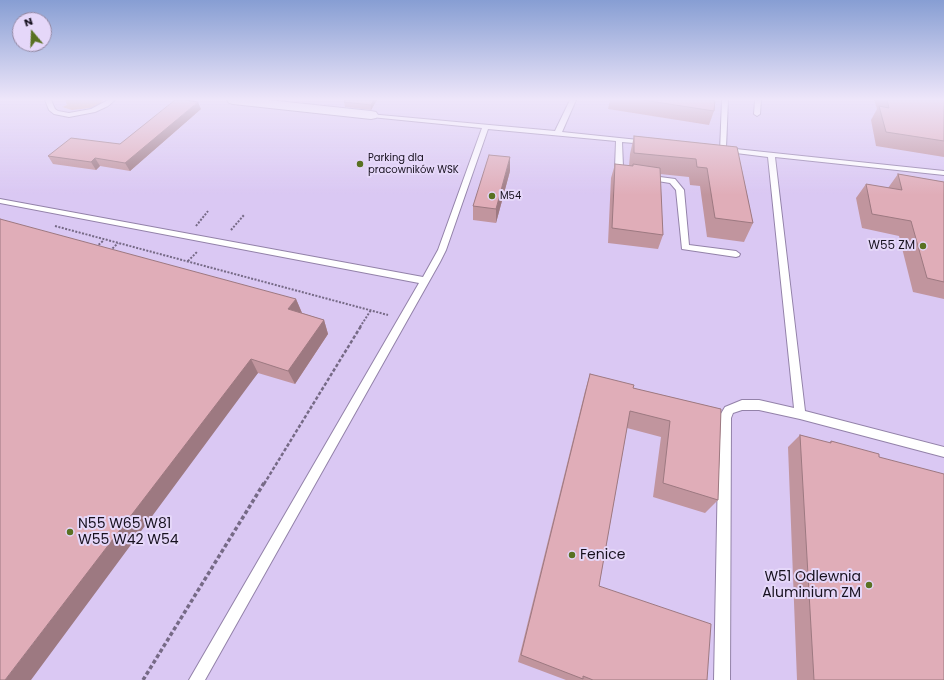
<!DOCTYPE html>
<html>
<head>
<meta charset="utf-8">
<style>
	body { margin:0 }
	#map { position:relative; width:944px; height:680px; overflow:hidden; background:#dac8f3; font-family:Poppins,sans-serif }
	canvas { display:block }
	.north { position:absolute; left:12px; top:12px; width:40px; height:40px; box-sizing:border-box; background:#e5d7f9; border:1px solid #9388a2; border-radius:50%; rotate:341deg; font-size:11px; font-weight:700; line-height:16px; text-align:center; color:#17111f }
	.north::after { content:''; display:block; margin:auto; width:14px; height:18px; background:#597122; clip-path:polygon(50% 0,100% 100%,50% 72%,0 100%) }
</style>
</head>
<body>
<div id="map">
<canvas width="944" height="680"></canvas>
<div class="north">N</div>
</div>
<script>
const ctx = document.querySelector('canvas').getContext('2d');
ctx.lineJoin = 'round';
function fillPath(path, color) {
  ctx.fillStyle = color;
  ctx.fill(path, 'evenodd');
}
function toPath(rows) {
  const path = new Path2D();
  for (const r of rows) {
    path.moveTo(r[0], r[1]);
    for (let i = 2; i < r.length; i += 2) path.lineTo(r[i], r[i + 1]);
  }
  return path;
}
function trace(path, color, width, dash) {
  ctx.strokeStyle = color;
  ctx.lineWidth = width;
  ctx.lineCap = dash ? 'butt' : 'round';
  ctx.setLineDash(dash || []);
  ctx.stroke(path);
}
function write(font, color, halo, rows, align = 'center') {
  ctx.font = font + ' Poppins,sans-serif';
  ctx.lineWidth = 4;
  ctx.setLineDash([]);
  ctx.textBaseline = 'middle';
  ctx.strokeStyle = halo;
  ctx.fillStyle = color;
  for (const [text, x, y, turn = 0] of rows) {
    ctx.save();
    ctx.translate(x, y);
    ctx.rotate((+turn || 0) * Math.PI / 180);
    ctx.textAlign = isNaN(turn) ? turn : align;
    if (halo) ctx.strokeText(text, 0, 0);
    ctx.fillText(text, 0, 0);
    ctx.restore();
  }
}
fillPath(toPath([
	[65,100,103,100,100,104,90,108,72,110,62,107,67,105]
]), '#deb083');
const lane = toPath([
	[45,100,51,100,55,109,58,111,69,113,91,109,108,100,115,100,108,106,95,112,69,117,54,114,49,110,45,100],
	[570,100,576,100,562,132,648,141,648,143,646,144,622,142,623,167,630,174,626,176,623,176,615,168,616,141,488,129,446,250,440,262,205,680,189,680,419,283,0,203,0,199,423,277,438,250,482,128,371,117,368,115,369,114,555,131,570,100],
	[722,100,728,100,726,148,944,171,944,175,775,157,805,411,944,447,944,457,800,419,759,410,742,410,733,413,731,418,730,680,714,680,719,417,725,407,742,400,759,400,794,408,768,157,720,151,722,100],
	[755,100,761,100,760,114,757,116,754,114,755,100],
	[645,175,675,179,684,190,689,245,736,251,740,254,739,256,736,257,682,249,676,190,670,183,645,179,645,175]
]);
const street = toPath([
	[227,100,268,100,371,111,376,112,378,115,376,118,371,119,233,104,229,103,227,100]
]);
trace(lane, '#9382a9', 2);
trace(street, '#9382a9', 2);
trace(toPath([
	[55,226,388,315],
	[196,226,208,211],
	[231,230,244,215],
	[96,247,104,240],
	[110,251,118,243],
	[188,261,197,252],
	[360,327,371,310]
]), '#766a86', 2, [2, 1.5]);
trace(toPath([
	[264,484,361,326]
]), '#766a86', 2.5, [3.5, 2]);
trace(toPath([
	[143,680,264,483]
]), '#766a86', 3.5, [4, 2.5]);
fillPath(lane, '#fff');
fillPath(street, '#fff');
fillPath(toPath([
	[345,100,377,100,371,110,345,107,344,102],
	[610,100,715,100,714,111,709,125,608,109],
	[874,100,944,100,944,157,876,146,871,120,877,109],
	[201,109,130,171,100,166,96,170,53,164,48,156,120,144],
	[634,136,737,147,753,223,744,242,707,237,700,186,690,185,689,177,660,174,663,235,658,249,608,243,611,178,615,164,629,166,630,154],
	[510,171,496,223,473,220,473,206],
	[898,174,944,182,944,299,913,292,899,236,862,228,856,198,866,184,888,188],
	[296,299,302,313,324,320,328,334,295,384,258,373,0,680],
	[590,374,633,388,721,409,718,500,705,513,653,497,661,437,627,428,599,586,707,680,566,680,518,662,585,391],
	[800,435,829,443,831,441,879,457,944,680,797,680,788,447]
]), '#c1959e');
fillPath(toPath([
	[374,100,377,100,371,110,371,105],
	[198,102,201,109,130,171,125,163],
	[510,157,510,171,496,223,496,209],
	[95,158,100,166,96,170,91,162],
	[296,299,302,313,288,309],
	[324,320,328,334,295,384,288,371],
	[251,359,258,373,31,680,5,680]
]), '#9d7981');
const building = toPath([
	[175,100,185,100,198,102,125,163,95,158,91,162,48,156,71,138,120,144,175,100],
	[345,100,374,100,371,105,344,102,345,100],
	[643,100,715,100,714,111,643,100],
	[887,100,944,100,944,141,886,132,879,106,889,108,887,100],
	[634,136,737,147,753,223,715,218,707,168,697,167,696,159,634,153,634,136],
	[489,155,510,157,496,209,473,206,489,155],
	[615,164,633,166,633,164,660,168,663,235,612,228,615,164],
	[898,174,944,182,944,282,927,278,911,221,872,214,866,184,902,190,898,174],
	[0,219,296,299,288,309,324,320,288,371,251,359,5,680,0,680,0,219],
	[590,374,634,385,633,388,721,409,718,500,663,483,670,421,630,411,599,586,711,624,707,680,593,680,583,676,583,679,521,655,590,374],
	[800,435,831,443,831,441,879,454,879,457,944,474,944,680,814,680,800,435]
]);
fillPath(building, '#e0adb8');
trace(building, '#9d7981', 1);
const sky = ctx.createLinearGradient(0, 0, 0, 195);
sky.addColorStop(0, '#879ed3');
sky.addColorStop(0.51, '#eee6fa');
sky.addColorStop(1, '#eee6fa00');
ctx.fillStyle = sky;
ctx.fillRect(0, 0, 944, 195);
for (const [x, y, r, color] of [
	[360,164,4,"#597122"],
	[492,196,4,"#597122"],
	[923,246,4,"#597122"],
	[70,532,4,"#597122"],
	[572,555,4,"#597122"],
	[869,585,4,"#597122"]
]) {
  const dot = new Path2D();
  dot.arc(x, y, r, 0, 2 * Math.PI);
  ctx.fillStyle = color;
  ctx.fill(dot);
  trace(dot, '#e5d7f9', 1.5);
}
write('10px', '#17111f', '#e5d7f9', [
	["Parking dla",368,158],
	["pracowników WSK",368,170],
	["M54",500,196]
], 'left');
write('12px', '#17111f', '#e5d7f9', [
	["W55 ZM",915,246]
], 'right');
write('14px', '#17111f', '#e5d7f9', [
	["N55 W65 W81",78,524],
	["W55 W42 W54",78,540],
	["Fenice",580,555],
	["W51 Odlewnia",861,577,"right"],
	["Aluminium ZM",861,593,"right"]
], 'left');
</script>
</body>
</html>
